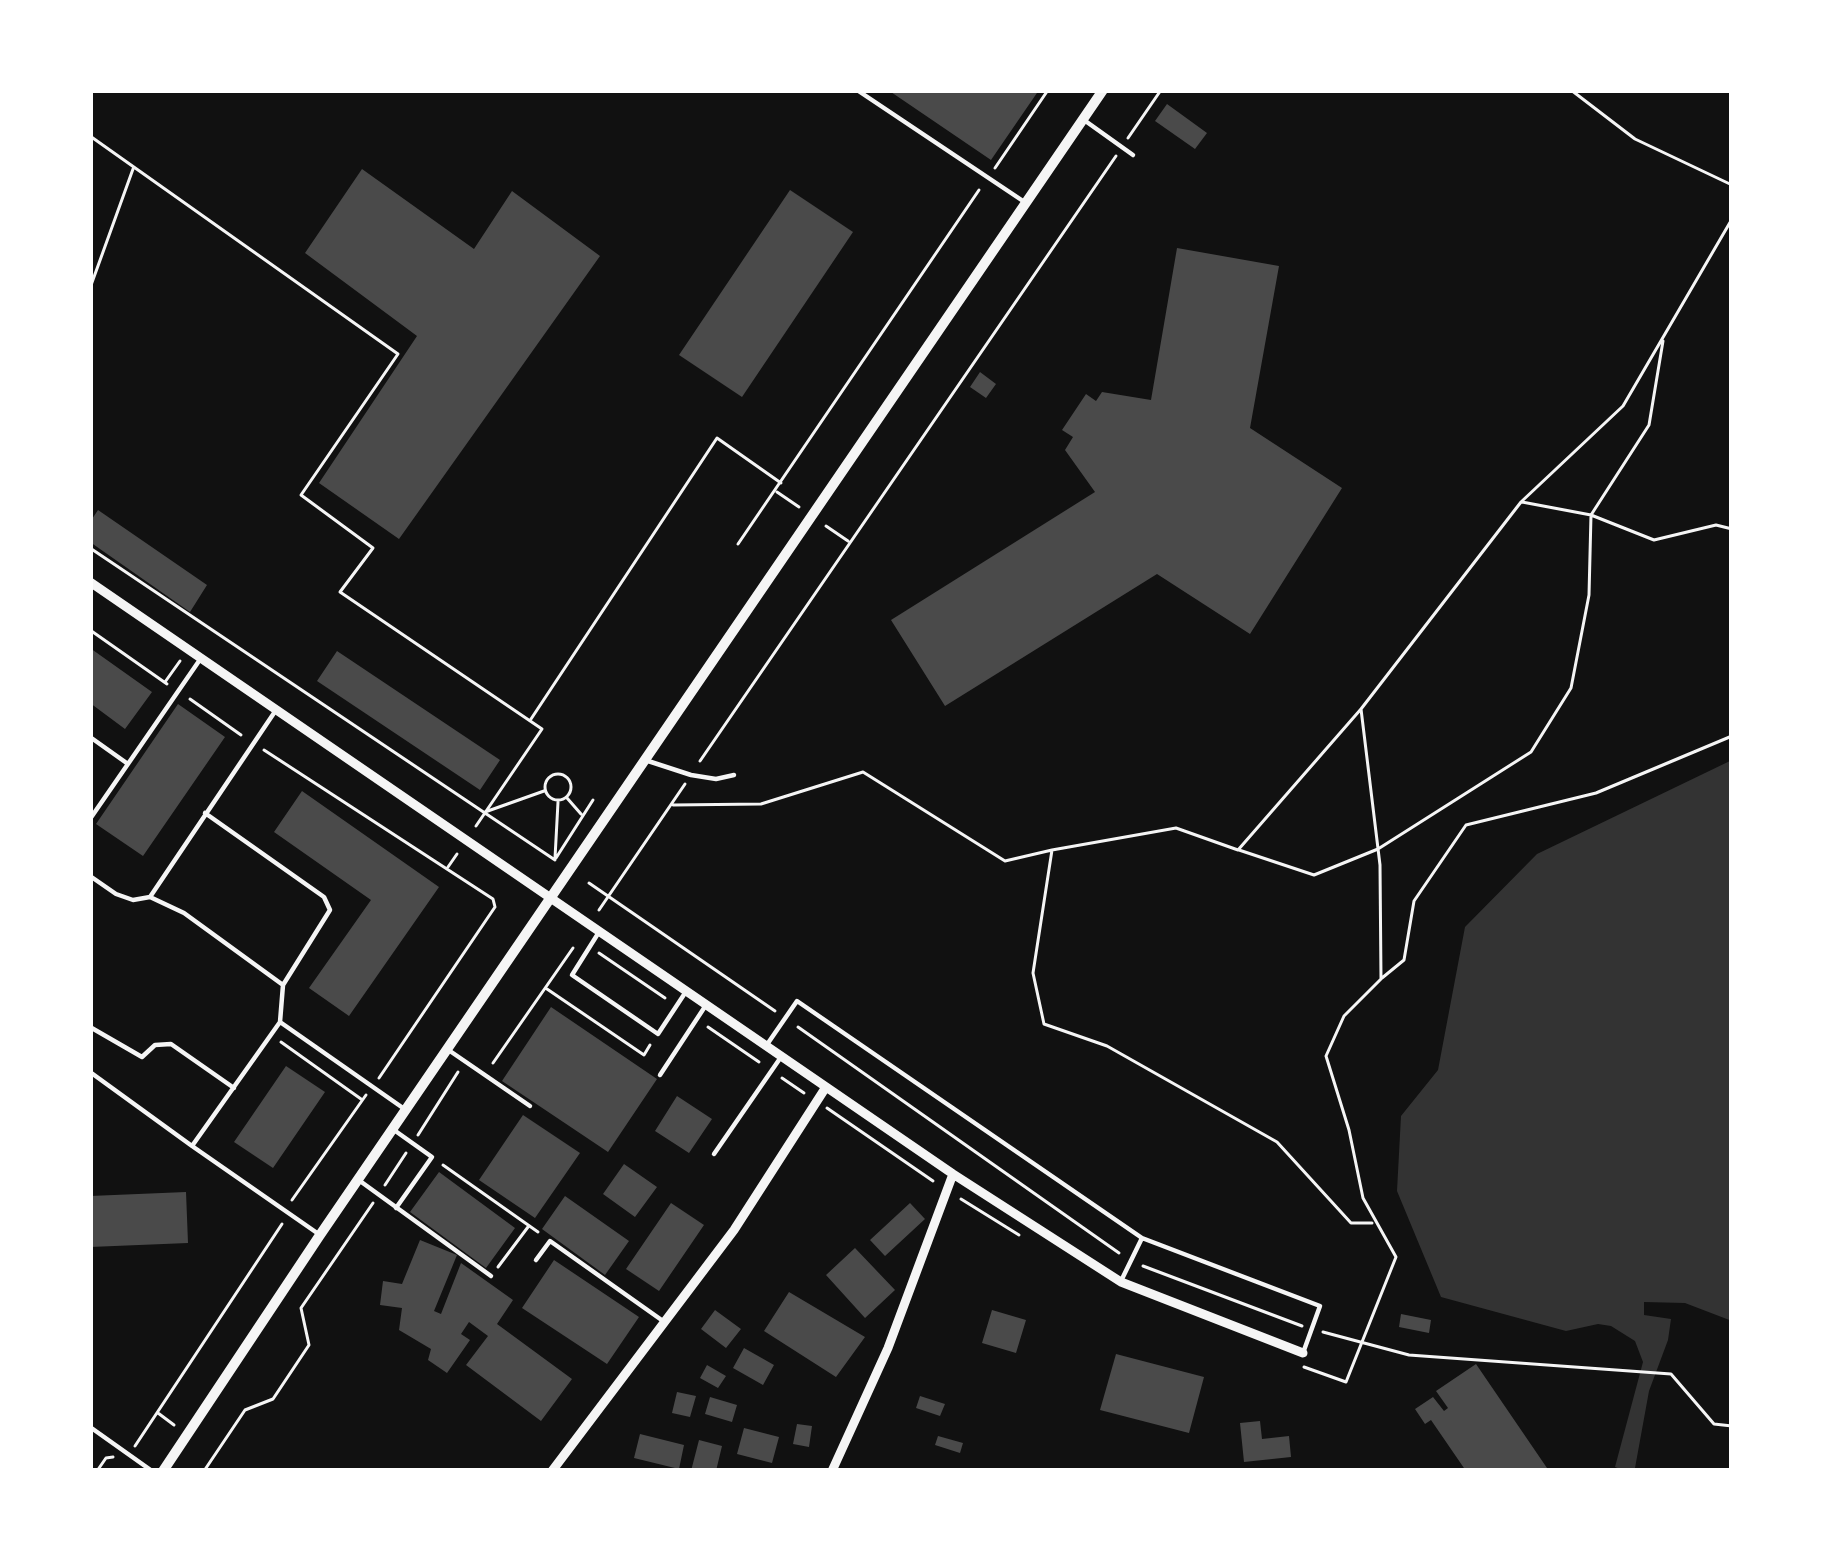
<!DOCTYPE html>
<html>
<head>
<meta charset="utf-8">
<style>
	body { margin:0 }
	#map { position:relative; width:1822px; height:1561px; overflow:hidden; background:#111; font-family:Helvetica,sans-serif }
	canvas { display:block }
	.frame { position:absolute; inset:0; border:93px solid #fff; pointer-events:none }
</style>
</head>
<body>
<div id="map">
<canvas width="1822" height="1561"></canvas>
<div class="frame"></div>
</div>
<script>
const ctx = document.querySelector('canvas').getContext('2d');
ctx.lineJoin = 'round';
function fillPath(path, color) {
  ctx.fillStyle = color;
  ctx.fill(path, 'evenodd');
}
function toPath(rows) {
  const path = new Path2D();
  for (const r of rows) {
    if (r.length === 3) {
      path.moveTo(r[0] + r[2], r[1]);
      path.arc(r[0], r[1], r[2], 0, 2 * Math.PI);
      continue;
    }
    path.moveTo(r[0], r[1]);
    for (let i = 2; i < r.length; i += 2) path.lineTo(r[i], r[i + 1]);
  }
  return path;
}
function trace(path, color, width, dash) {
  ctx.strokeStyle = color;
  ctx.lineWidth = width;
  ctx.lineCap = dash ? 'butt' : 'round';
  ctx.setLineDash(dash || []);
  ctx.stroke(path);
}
fillPath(toPath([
	[1732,760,1732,1321,1685,1303,1644,1302,1644,1315,1671,1319,1668,1340,1649,1391,1635,1468,1625,1471,1615,1467,1643,1362,1635,1341,1611,1326,1598,1324,1566,1331,1441,1297,1397,1191,1401,1116,1438,1070,1465,927,1537,854]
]), '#333');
fillPath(toPath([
	[888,90,1039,90,991,160],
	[1167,104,1207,133,1195,149,1155,121],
	[362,169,474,249,512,191,600,256,399,539,319,483,417,336,305,253],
	[790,190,853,232,742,397,679,355],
	[1177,248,1279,266,1250,428,1342,488,1250,634,1157,574,945,706,891,620,1095,492,1065,450,1073,437,1062,430,1086,394,1096,401,1102,392,1151,400],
	[980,372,996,384,986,398,970,387],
	[98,510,207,585,190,612,90,542,90,522],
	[90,648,152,692,125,729,90,703],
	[337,651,500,760,480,790,317,681],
	[178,704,225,737,143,856,96,824],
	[302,791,439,887,349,1016,309,988,371,900,274,832],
	[551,1007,657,1079,608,1152,502,1081],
	[286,1066,325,1092,273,1168,234,1142],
	[677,1096,712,1119,689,1153,655,1131],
	[523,1115,580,1153,535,1218,479,1180],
	[624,1164,657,1187,635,1217,603,1194],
	[439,1172,515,1228,486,1268,410,1212],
	[186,1192,188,1243,90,1247,90,1196],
	[565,1196,629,1241,605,1275,542,1229],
	[671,1203,704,1225,659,1291,626,1269],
	[910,1203,925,1219,885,1256,870,1240],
	[420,1240,457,1255,434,1311,441,1314,461,1263,513,1300,497,1324,572,1379,541,1421,466,1365,488,1336,469,1322,461,1334,470,1340,447,1373,428,1360,431,1349,399,1330,402,1308,380,1305,383,1281,402,1284],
	[855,1248,895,1290,865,1318,826,1275],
	[554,1260,639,1317,607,1364,522,1308],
	[789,1292,865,1337,836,1377,764,1331],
	[715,1310,741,1329,726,1348,701,1329],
	[992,1310,1026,1320,1016,1353,982,1343],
	[1401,1314,1431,1320,1429,1333,1399,1327],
	[744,1348,774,1365,763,1385,733,1368],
	[1116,1354,1204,1377,1189,1433,1100,1410],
	[1476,1364,1547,1468,1542,1471,1466,1471,1431,1420,1425,1424,1415,1409,1433,1397,1444,1411,1448,1408,1436,1391],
	[707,1365,726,1376,718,1388,700,1378],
	[677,1392,696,1396,690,1417,672,1413],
	[920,1396,945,1404,940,1416,916,1408],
	[710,1397,737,1405,732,1422,705,1414],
	[1260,1421,1262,1439,1289,1436,1291,1457,1244,1462,1240,1423],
	[797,1424,812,1426,809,1447,793,1444],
	[744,1428,779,1437,772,1463,737,1454],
	[640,1434,684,1445,679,1469,634,1458],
	[938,1436,963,1443,960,1453,935,1445],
	[699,1440,722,1446,716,1471,691,1471]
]), '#4a4a4a');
trace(toPath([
	[1571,90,1635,139,1732,185],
	[90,136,398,354,301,495,373,548,340,592,542,729,476,826],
	[1128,138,1161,90],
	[995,168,1048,90],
	[90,288,133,169],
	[777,492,799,507],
	[1522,502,1591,515,1654,540,1716,525,1732,529],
	[826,526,848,541],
	[738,544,979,190],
	[90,548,555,860],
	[90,630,167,684],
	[165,682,180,661],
	[190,699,241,735],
	[531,719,717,438,781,483],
	[264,750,493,899,495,907,379,1078],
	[700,761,1116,156],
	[558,787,13],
	[567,798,581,814],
	[673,805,761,804,863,772,1005,861,1052,850,1033,973,1044,1024,1107,1046,1277,1142,1351,1223,1372,1223],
	[485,812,544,791],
	[1052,850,1176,828,1238,850,1361,709,1521,502,1623,406,1732,219],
	[1239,850,1314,875,1378,849,1531,752,1571,688,1589,595,1591,515,1649,425,1663,341],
	[555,858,558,802],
	[556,858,593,800],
	[448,867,457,854],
	[589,883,775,1011],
	[599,910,685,784],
	[599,953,665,998],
	[1382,978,1404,960,1414,901,1466,825,1596,793,1732,736],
	[547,989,644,1055,650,1045],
	[708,1027,759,1062],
	[798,1027,1119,1253],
	[281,1042,361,1099],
	[493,1063,573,948],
	[782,1078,804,1093],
	[827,1108,933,1181],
	[418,1135,458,1072],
	[443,1165,538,1232],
	[385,1185,406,1153],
	[961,1199,1019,1235],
	[292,1200,366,1095],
	[1143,1266,1302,1326],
	[498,1267,528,1227],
	[1323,1332,1409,1355,1671,1374,1714,1424,1732,1426],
	[1304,1367,1346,1382,1396,1257,1363,1198,1349,1130,1326,1056,1344,1016,1381,979,1380,865,1361,709],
	[158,1413,174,1425],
	[135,1446,282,1224],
	[97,1471,106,1458,113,1457],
	[204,1471,245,1410,273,1399,309,1345,301,1308,373,1203]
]), '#f5f5f5', 3);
trace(toPath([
	[857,90,1026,203],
	[1084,120,1133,155],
	[90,737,128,764],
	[645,760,691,775,716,779,734,775],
	[205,813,324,897,330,910,283,985,280,1022,192,1146,320,1235],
	[90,819,199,661],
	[90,876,116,894,133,900,150,897,184,913,283,985],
	[150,897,274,713],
	[599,932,572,975,658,1034,685,993],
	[280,1022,403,1108],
	[90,1027,142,1057,155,1045,171,1044,234,1088],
	[766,1046,797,1001,1142,1238,1320,1306,1303,1353],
	[447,1049,530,1106],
	[90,1072,192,1146],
	[660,1075,706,1005],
	[394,1130,432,1157,396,1208],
	[714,1154,781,1057],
	[360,1181,491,1276],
	[536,1260,550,1241,663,1321],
	[1121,1281,1142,1238],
	[90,1427,152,1471]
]), '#f5f5f5', 4.5);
trace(toPath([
	[90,582,953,1174,1121,1282,1303,1353],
	[552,1471,734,1230,826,1087],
	[832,1471,888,1348,953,1174]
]), '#f5f5f5', 9);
trace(toPath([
	[163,1471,320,1235,1103,90]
]), '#f5f5f5', 10);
</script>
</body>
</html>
